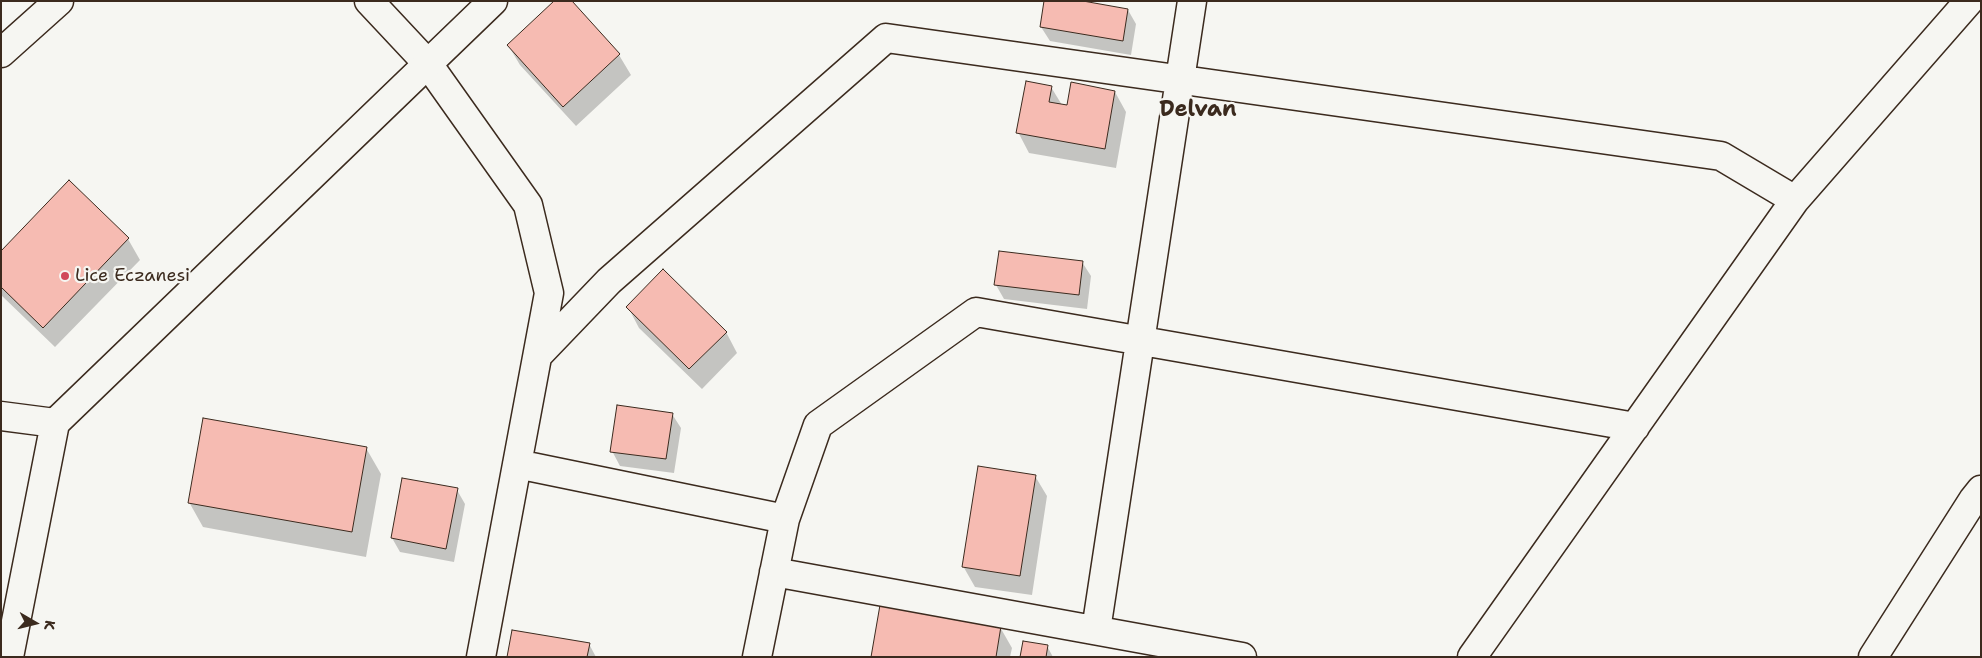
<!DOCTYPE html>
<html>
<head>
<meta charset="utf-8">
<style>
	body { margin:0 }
	#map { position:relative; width:1982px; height:658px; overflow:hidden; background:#f6f6f2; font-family:"Shantell Sans",sans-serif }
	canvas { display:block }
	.frame { position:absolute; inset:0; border:2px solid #3b2a1e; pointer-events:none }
	.north { position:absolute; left:10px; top:598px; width:50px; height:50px; -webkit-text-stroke:4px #f6f6f2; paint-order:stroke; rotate:98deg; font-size:14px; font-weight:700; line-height:20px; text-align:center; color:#3b2a1e }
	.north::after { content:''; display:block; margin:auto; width:18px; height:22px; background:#3b2a1e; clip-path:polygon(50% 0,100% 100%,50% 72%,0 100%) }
</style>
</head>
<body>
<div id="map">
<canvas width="1982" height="658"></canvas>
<div class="frame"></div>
<div class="north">K</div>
</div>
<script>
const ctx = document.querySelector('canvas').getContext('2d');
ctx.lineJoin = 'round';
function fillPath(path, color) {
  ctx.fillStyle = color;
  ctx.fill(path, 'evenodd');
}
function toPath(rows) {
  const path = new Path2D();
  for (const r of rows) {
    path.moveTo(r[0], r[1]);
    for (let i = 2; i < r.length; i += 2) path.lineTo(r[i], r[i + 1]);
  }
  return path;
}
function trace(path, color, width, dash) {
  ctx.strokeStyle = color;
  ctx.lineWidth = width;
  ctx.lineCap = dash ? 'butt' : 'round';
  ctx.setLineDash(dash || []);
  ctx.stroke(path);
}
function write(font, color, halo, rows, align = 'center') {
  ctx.font = font + ' "Shantell Sans",sans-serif';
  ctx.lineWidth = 4.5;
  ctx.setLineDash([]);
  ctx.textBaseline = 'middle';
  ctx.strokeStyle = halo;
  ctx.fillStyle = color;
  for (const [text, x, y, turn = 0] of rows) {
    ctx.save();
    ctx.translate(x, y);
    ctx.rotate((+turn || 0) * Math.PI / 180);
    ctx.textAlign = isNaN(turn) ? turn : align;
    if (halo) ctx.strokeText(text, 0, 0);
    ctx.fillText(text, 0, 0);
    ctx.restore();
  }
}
fillPath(toPath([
	[1128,10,1136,24,1131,55,1050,41,1041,27],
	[508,45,619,55,631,75,576,126,520,65],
	[1051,87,1062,105,1068,106,1115,92,1126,112,1116,168,1029,153,1018,132],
	[69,182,128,239,140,260,55,347,1,295,1,253],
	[1082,262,1091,276,1087,309,1004,299,996,285],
	[628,307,726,332,737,353,702,389,639,328],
	[672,414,681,428,674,473,620,466,612,451],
	[366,448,381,474,366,557,203,527,189,502],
	[1035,476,1047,496,1032,595,975,587,963,566],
	[457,490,465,504,454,562,400,552,392,538],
	[1000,627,1012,648,1010,657,873,657],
	[589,644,596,657,509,657],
	[1047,646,1053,657,1021,657]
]), '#0003');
const building = toPath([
	[554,1,572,1,620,54,563,107,507,45,554,1],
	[1044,1,1083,1,1128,9,1123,41,1040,27,1044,1],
	[1026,81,1052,86,1049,102,1067,105,1071,82,1115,91,1105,149,1016,133,1026,81],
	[69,180,129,238,43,328,1,287,1,251,69,180],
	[999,251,1083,261,1079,295,994,285,999,251],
	[663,269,727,332,689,369,626,307,663,269],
	[617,405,673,413,666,459,610,452,617,405],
	[203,418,367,447,352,532,188,503,203,418],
	[978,466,1036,475,1020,576,962,567,978,466],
	[402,478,458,488,446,549,391,538,402,478],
	[880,605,1001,626,996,657,871,657,880,605],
	[512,630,590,643,587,657,507,657,512,630],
	[1023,641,1048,645,1046,657,1020,657,1023,641]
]);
fillPath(building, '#f6bbb2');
trace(building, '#3b2a1e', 1);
const street = toPath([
	[369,1,428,64,528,205,549,293,481,657],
	[1,53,59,1],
	[538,355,609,281,886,38,1721,156,1795,200],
	[517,464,785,519],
	[774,572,1242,657],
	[1096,630,1192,1],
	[757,657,785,519,818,425,976,312,1635,427],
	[1472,657,1795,200,1969,1],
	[1873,657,1973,500,1981,490]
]);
const secondary = toPath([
	[1,416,55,423,493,1],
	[9,657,55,423]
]);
trace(street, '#3b2a1e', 31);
trace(secondary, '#3b2a1e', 31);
trace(street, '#f6f6f2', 28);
trace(secondary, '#f6f6f2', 28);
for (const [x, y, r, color] of [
	[65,276,5,"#d1495b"]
]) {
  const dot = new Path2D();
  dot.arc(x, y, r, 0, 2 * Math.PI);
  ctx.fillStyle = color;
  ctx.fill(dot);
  trace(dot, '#f6f6f2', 2);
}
write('18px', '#3b2a1e', '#f6f6f2', [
	["Lice Eczanesi",75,276]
], 'left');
write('bold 22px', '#3b2a1e', '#f6f6f2', [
	["Delvan",1198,110]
]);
</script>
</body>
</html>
